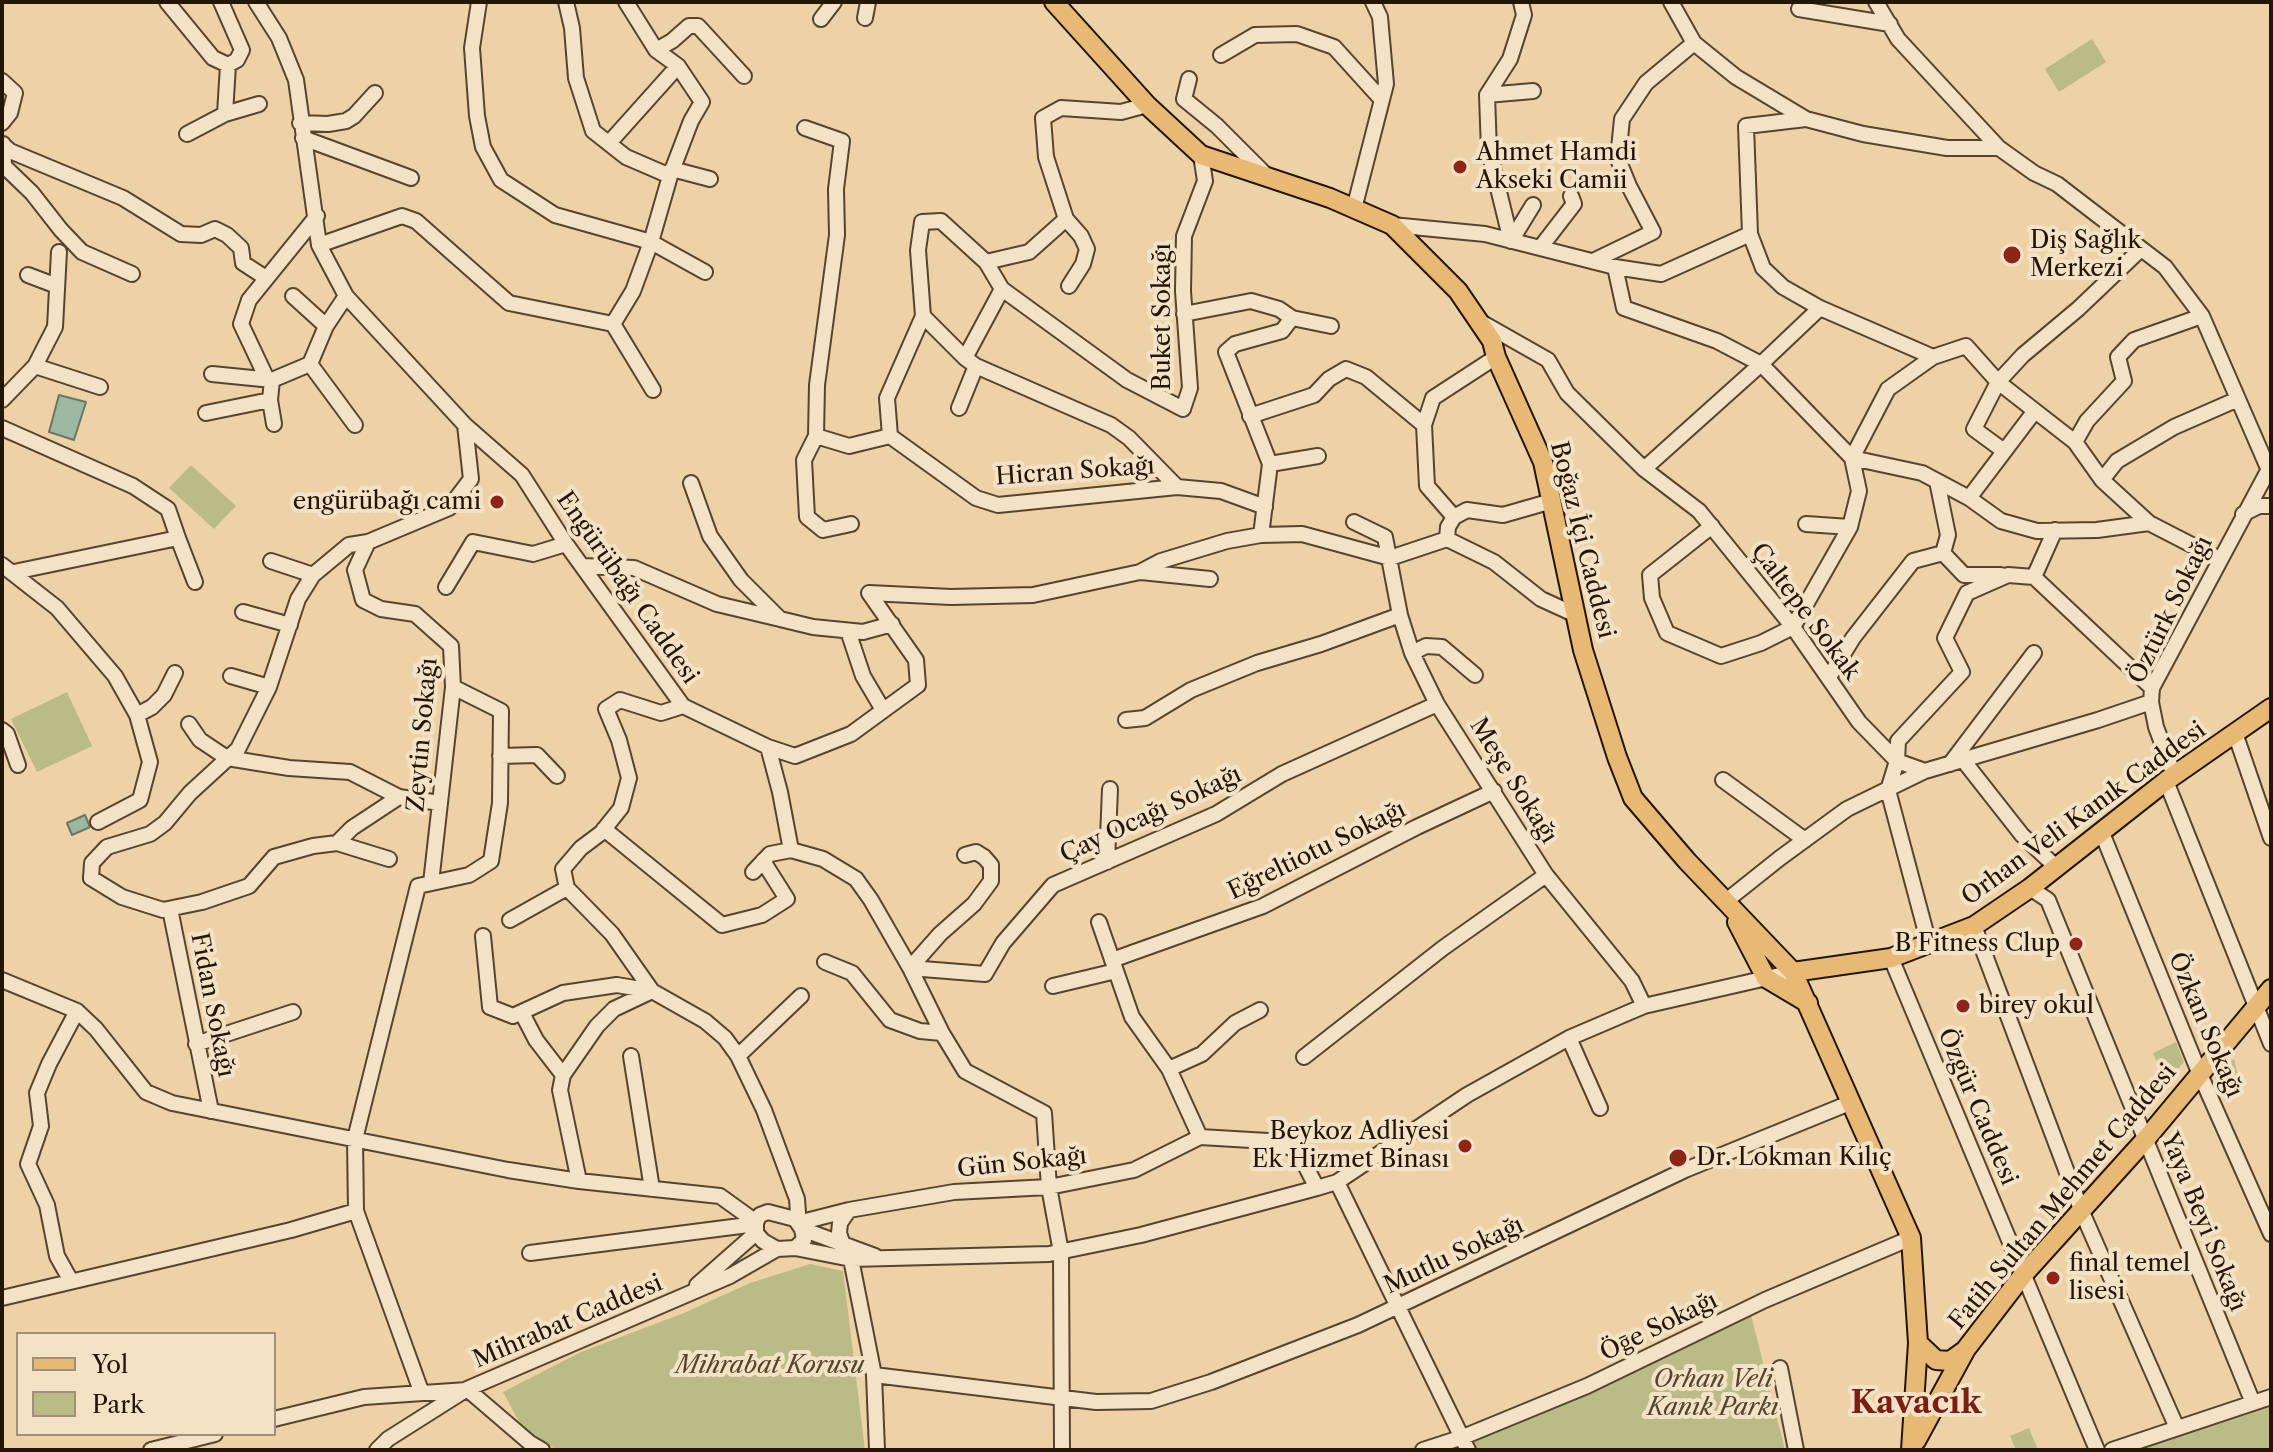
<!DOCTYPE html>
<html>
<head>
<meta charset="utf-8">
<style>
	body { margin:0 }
	#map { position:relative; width:2273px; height:1452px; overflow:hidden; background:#eed2a7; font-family:"Libre Caslon Text",serif }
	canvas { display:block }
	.frame { position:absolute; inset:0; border:4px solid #241505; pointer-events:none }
	.legend { position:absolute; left:16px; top:1332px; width:260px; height:104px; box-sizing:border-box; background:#f4e2c6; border:2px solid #a19079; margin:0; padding:10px 14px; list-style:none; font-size:24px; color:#241505 }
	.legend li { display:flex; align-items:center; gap:16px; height:40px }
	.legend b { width:40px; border:2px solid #a19079 }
</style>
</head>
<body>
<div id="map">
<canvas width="2273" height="1452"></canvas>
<div class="frame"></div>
<ul class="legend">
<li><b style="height:10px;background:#e7b974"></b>Yol</li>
<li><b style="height:22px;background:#babb86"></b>Park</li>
</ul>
</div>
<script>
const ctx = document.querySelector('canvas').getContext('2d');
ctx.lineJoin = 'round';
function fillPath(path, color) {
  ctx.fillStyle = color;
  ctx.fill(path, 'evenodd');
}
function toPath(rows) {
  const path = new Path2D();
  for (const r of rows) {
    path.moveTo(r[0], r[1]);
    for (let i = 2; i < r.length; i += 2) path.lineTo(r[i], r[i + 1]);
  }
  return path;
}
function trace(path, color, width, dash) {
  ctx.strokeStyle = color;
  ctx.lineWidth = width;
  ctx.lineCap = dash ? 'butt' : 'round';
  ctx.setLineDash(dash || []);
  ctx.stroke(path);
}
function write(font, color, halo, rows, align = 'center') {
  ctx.font = font + ' "Libre Caslon Text",serif';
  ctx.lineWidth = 8;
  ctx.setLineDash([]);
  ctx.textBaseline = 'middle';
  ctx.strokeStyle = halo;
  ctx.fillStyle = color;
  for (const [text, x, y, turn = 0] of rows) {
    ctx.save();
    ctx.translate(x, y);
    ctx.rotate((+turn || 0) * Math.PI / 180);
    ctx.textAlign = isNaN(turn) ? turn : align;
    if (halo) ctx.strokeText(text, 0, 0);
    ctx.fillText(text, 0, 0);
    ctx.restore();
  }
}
fillPath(toPath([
	[2092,39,2106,62,2059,92,2045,69],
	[191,465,236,506,214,529,169,488],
	[67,692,92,746,37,772,11,719],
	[2176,1042,2184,1062,2166,1083,2153,1053],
	[2234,1059,2239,1079,2221,1090,2214,1073],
	[810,1264,843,1271,865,1450,557,1450,524,1431,503,1392,581,1352,684,1313,750,1283],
	[1751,1315,1785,1450,1477,1450,1474,1442],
	[2271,1404,2271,1450,2137,1450,2141,1448],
	[2029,1428,2038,1450,2016,1450,2010,1436]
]), '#babb86');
const water = toPath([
	[59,395,86,402,74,440,49,432,59,395],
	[85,815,90,827,72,835,67,823,85,815]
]);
fillPath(water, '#9bb8a2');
trace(water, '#6b7763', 2);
const minor = toPath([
	[167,2,213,58,228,65,237,60,242,50,221,2],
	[256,2,279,38,296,80,319,245,346,296,465,425,522,475,566,544,683,706,768,747,795,756,851,734,918,685,916,660,869,593,951,597,1033,595,1140,572,1161,561,1227,541,1261,535,1302,534,1390,558,1447,539,1494,562,1541,599,1576,615],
	[479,2,472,48,477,116,483,147,501,180,555,215,651,242,705,272],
	[566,2,572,28,576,78,593,131,626,157,670,176,691,121,702,102,678,66,656,50,626,2],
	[1876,2,1898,39,1999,148,2034,173,2057,184,2165,267,2202,316,2271,475],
	[1799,9,1890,24],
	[865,18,868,2],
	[821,19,834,2],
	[1694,43,1736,77,1806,119],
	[656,50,672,41,689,26,698,26,744,76],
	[1221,55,1255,35,1297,34,1334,47,1382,100],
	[1189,79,1184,99,1217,126,1266,175],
	[2,81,15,93,10,113,2,123],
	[1487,95,1533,91],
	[225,114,228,65],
	[300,123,328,124,346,121,354,116,375,93],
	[805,128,842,141,836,189,837,235,817,385,816,436,849,446,890,436],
	[187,134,225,114,259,104],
	[303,138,411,178],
	[609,143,678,66],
	[2,144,10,151,123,198,181,234,201,235,215,229,227,235,241,248,243,263,266,278],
	[3,144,4,166,32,193,61,230,82,252,132,274],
	[672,169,710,179],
	[1354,209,1386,84,1380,17,1373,2],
	[1066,219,1081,236,1087,249,1083,264,1069,286],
	[1392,225,1485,234,1615,267,1661,274,1750,234,1746,126,1806,119,1863,134,1947,148,1999,148],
	[1750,234,1763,268,1783,287,1820,308,1933,357,1966,346,1998,382,2075,442,2102,480,2149,523,2219,559],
	[1511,241,1489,151,1487,95,1510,59,1524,15,1521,2],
	[1511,241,1533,205],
	[319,245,402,216,416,221,509,303,613,324,633,291,651,242,670,176],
	[1540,248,1574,204,1571,196],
	[1593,261,1653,232,1629,186,1618,159,1622,119,1646,83,1694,43,1671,2],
	[986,262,1029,252,1066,219,1046,157,1043,118,1061,108,1121,112,1147,105],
	[1615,267,1624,308,1717,341,1761,364,1852,458,1922,473,1969,498,2001,521,2037,531,2097,530,2149,523],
	[28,275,57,286],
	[293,296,326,326],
	[346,296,326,326,310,364,355,425],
	[1184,314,1251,301,1279,309,1292,318,1282,331,1235,344,1226,352,1270,464,1261,535],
	[923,316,887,398,890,436,976,498,998,505,1177,487,1221,491,1265,507],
	[1292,318,1331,326],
	[1481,322,1548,360,1567,393,1644,469,1699,511,1793,627,1859,722,1897,761,1925,771,2098,720,2151,702],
	[613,324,653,390],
	[965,358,1002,289],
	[35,366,100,387],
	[212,374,272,380],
	[267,379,241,324,249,300,317,216],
	[2,400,35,366,55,327,59,252],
	[959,408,976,366],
	[206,413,270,400],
	[1250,416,1314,395,1329,379,1346,369,1366,377,1424,425],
	[274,424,270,400,272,380,310,364],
	[2,428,133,486,168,509,178,538],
	[816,436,804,460,807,517,823,530,851,524],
	[2075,442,2087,421,2124,381,2118,357,2134,340,2202,316],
	[2004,451,1974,429,1998,382,2023,355,2078,309,2141,249],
	[1270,464,1318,456],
	[1644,469,1761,364,1820,308],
	[2102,480,2117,461,2174,427,2238,399],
	[691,483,710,536,741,580,780,619,813,627,863,632,892,624],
	[1177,487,1129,438,1111,425,976,366,965,358,923,316,918,250,922,222,941,221,986,262,1002,289,1127,380,1183,409,1190,388,1183,291,1184,236,1205,181,1201,155],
	[1969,498,2034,412],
	[2243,514,2259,506,2271,506],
	[1454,517,1427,486,1424,425,1433,398,1496,357],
	[1354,522,1385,537,1400,615,1412,653,1437,704,1546,875,1632,981,1644,1006],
	[1806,524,1850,527],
	[1712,526,1650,575,1652,598,1667,633,1721,656,1761,643,1793,627,1850,527,1859,491,1852,458,1888,389,1933,357],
	[1447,539,1448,527,1454,517,1467,510,1503,515,1552,501],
	[368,542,349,545,313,575,298,599,269,687,238,749,190,793,165,823,150,834,107,847,92,863,91,878,122,897,163,910,202,902,249,886,274,857,313,846,337,843,352,828,399,797,440,803],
	[1943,553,1964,575,2001,575],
	[271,561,313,575],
	[2,565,57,608,115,676,137,715,150,762,140,800,98,822],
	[582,566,634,568,717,604,776,618],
	[14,572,178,538,195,582],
	[1141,572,1210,579],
	[2034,577,2055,530],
	[446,587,473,542,533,554,566,544],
	[243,612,290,625],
	[848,631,863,676,883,710],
	[1412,653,1426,646,1442,647,1475,675],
	[231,676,269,687],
	[1829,677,1853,638,1913,561,1943,553,1948,535,1937,481],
	[683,706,661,713,620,700,606,709,619,740,629,778,621,808,601,833,581,848,563,869,567,888,612,934,652,991,705,1021,725,1038,738,1056,764,1110,797,1199,798,1213,795,1219],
	[137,715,152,707,164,695,175,673],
	[1126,720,1145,718,1191,690,1257,663,1321,644,1400,615],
	[189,724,200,740,227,758,289,768,350,772,399,797],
	[2,730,7,734,18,765],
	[2235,733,2271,838],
	[768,747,780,792,791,850,823,859,856,879,871,900,910,968,942,1033,965,1071,1044,1113,1049,1187,1061,1252,1062,1450],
	[500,756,537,755,557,776],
	[1963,760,2022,835,2056,867],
	[1950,764,2034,653],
	[2174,775,2156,727,2151,702,2152,688,2269,469],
	[1723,780,1805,840],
	[2166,781,2271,1044],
	[604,829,722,925,762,915,787,899,763,861],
	[2102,833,2199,1072,2271,1234],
	[337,843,389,859],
	[1107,862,1110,789],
	[753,872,770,854,791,850],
	[431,883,453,687,451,646,415,614,381,609,363,600,355,570,368,542,449,508,471,479,465,425],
	[2030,888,2048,900,2253,1403],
	[1726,901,1780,858,1847,809,1925,771],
	[170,909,211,1111],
	[510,920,567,888],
	[1099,922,1132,1017,1169,1069,1200,1137],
	[1974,926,2082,1212,2177,1428],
	[483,936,490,1007,513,1016,563,993,617,985,652,991,614,1009,597,1026,563,1075,560,1090,579,1181],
	[1929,944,1888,790,1897,761,1898,741,1962,672,1945,638,1967,593,2008,575,2034,577,2152,688],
	[1891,958,2097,1450],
	[1112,960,1263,906,1417,827,1494,791],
	[825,962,852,973,890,1020,920,1031,942,1033],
	[910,968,985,974,1003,943,1053,885,1216,814,1282,774,1437,704],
	[910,968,940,934,974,904,991,881,991,865,984,857,976,852,965,855],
	[2,980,77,1011,96,1029,146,1092,172,1103,508,1170,579,1181,720,1196,756,1222],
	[1053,986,1116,971],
	[522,1013,536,1040,563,1075],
	[1569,1038,1600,1108],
	[196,1044,293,1012],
	[631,1056,652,1189],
	[738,1056,801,996],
	[1304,1057,1443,948,1546,875],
	[1169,1069,1202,1054,1235,1023,1260,1010],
	[1337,1182,1468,1450],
	[356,1211,355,1139,418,886,469,875,491,861,500,803,501,711,453,687],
	[798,1223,849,1210,954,1192,1049,1187,1134,1170,1200,1137,1268,1141,1292,1148,1303,1161,1317,1188],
	[802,1229,875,1256],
	[842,1242,839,1233,840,1223,849,1210],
	[777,1249,763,1241,756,1233,756,1222,760,1215,768,1212,795,1219,802,1229,804,1240,795,1248],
	[530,1253,756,1224],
	[851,1259,874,1375,877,1450],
	[71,1281,57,1256,47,1205,28,1164,41,1126,37,1093,49,1064,77,1011],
	[697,1285,756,1233],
	[2,1298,291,1230,356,1211,421,1391],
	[1780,1368,1796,1450],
	[874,1375,1096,1402,1151,1401,1211,1382,1358,1325,1685,1170,1852,1102],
	[467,1389,530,1443,542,1450],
	[274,1419,364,1397,467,1390],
	[151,1450,215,1434],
	[377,1450,388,1439,467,1389,730,1276,777,1249,795,1248,851,1259,1049,1254,1141,1235,1317,1188,1337,1182,1467,1095,1569,1038,1644,1006,1793,972],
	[1423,1450,1463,1437,1587,1386,1765,1300,1911,1238],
	[2112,1450,2271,1397]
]);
const major = toPath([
	[1054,2,1147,105,1201,155,1330,198,1392,225,1458,291,1492,341,1496,357,1543,462,1583,650,1617,757,1633,798,1687,861,1793,972,1911,1238,1918,1343,1911,1450],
	[1737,922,1766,978,1808,1003],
	[1793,972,1891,958,1974,926,2030,888,2166,781,2271,708],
	[1918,1343,1936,1360,1950,1361,1964,1351],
	[1916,1441,1966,1349,2023,1275,2145,1140,2271,989]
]);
trace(minor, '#56442e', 18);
trace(major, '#241505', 22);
trace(minor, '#f4e2c6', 14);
trace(major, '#e7b974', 18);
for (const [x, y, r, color] of [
	[1460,167,8,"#8f2418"],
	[2012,255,10,"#8f2418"],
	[497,502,8,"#8f2418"],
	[2076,944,8,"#8f2418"],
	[1963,1006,8,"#8f2418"],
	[1465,1146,8,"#8f2418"],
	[1678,1158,10,"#8f2418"],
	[2053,1278,8,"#8f2418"]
]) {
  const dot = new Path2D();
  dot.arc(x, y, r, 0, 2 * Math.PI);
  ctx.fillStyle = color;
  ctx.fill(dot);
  trace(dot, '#f4e2c6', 3);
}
write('24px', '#241505', '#f4e2c6', [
	["Ahmet Hamdi",1476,153],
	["Akseki Camii",1476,181],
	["Diş Sağlık",2030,241],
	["Merkezi",2030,269],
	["engürübağı cami",481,502,"right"],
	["B Fitness Clup",2060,944,"right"],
	["birey okul",1979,1006],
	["Beykoz Adliyesi",1449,1132,"right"],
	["Ek Hizmet Binası",1449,1160,"right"],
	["Dr. Lokman Kılıç",1696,1158],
	["final temel",2069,1264],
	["lisesi",2069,1292]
], 'left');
write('24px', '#241505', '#f4e2c6', [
	["Buket Sokağı",1163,317,-90],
	["Hicran Sokağı",1075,472,-4],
	["Boğaz İçi Caddesi",1582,540,76],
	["Engürübağı Caddesi",627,588,55],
	["Öztürk Sokağı",2171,610,-64],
	["Çaltepe Sokak",1805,612,53],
	["Zeytin Sokağı",423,735,-85],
	["Meşe Sokağı",1513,781,58],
	["Orhan Veli Kanık Caddesi",2084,814,-36],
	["Çay Ocağı Sokağı",1151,815,-25],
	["Eğreltiotu Sokağı",1317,851,-26],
	["Fidan Sokağı",212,1005,79],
	["Özkan Sokağı",2205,1025,67],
	["Özgür Caddesi",1977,1107,67],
	["Gün Sokağı",1022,1163,-6],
	["Fatih Sultan Mehmet Caddesi",2063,1197,-50],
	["Yaya Beyi Sokağı",2203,1222,68],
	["Mutlu Sokağı",1454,1256,-25],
	["Mihrabat Caddesi",568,1322,-23],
	["Öḡe Sokağı",1659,1327,-26]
]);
write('italic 24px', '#51472c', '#f4e2c6', [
	["Mihrabat Korusu",770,1366],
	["Orhan Veli",1713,1380],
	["Kanık Parkı",1713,1408]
]);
write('bold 32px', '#7a1f14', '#f4e2c6', [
	["Kavacık",1916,1404]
]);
</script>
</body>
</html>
